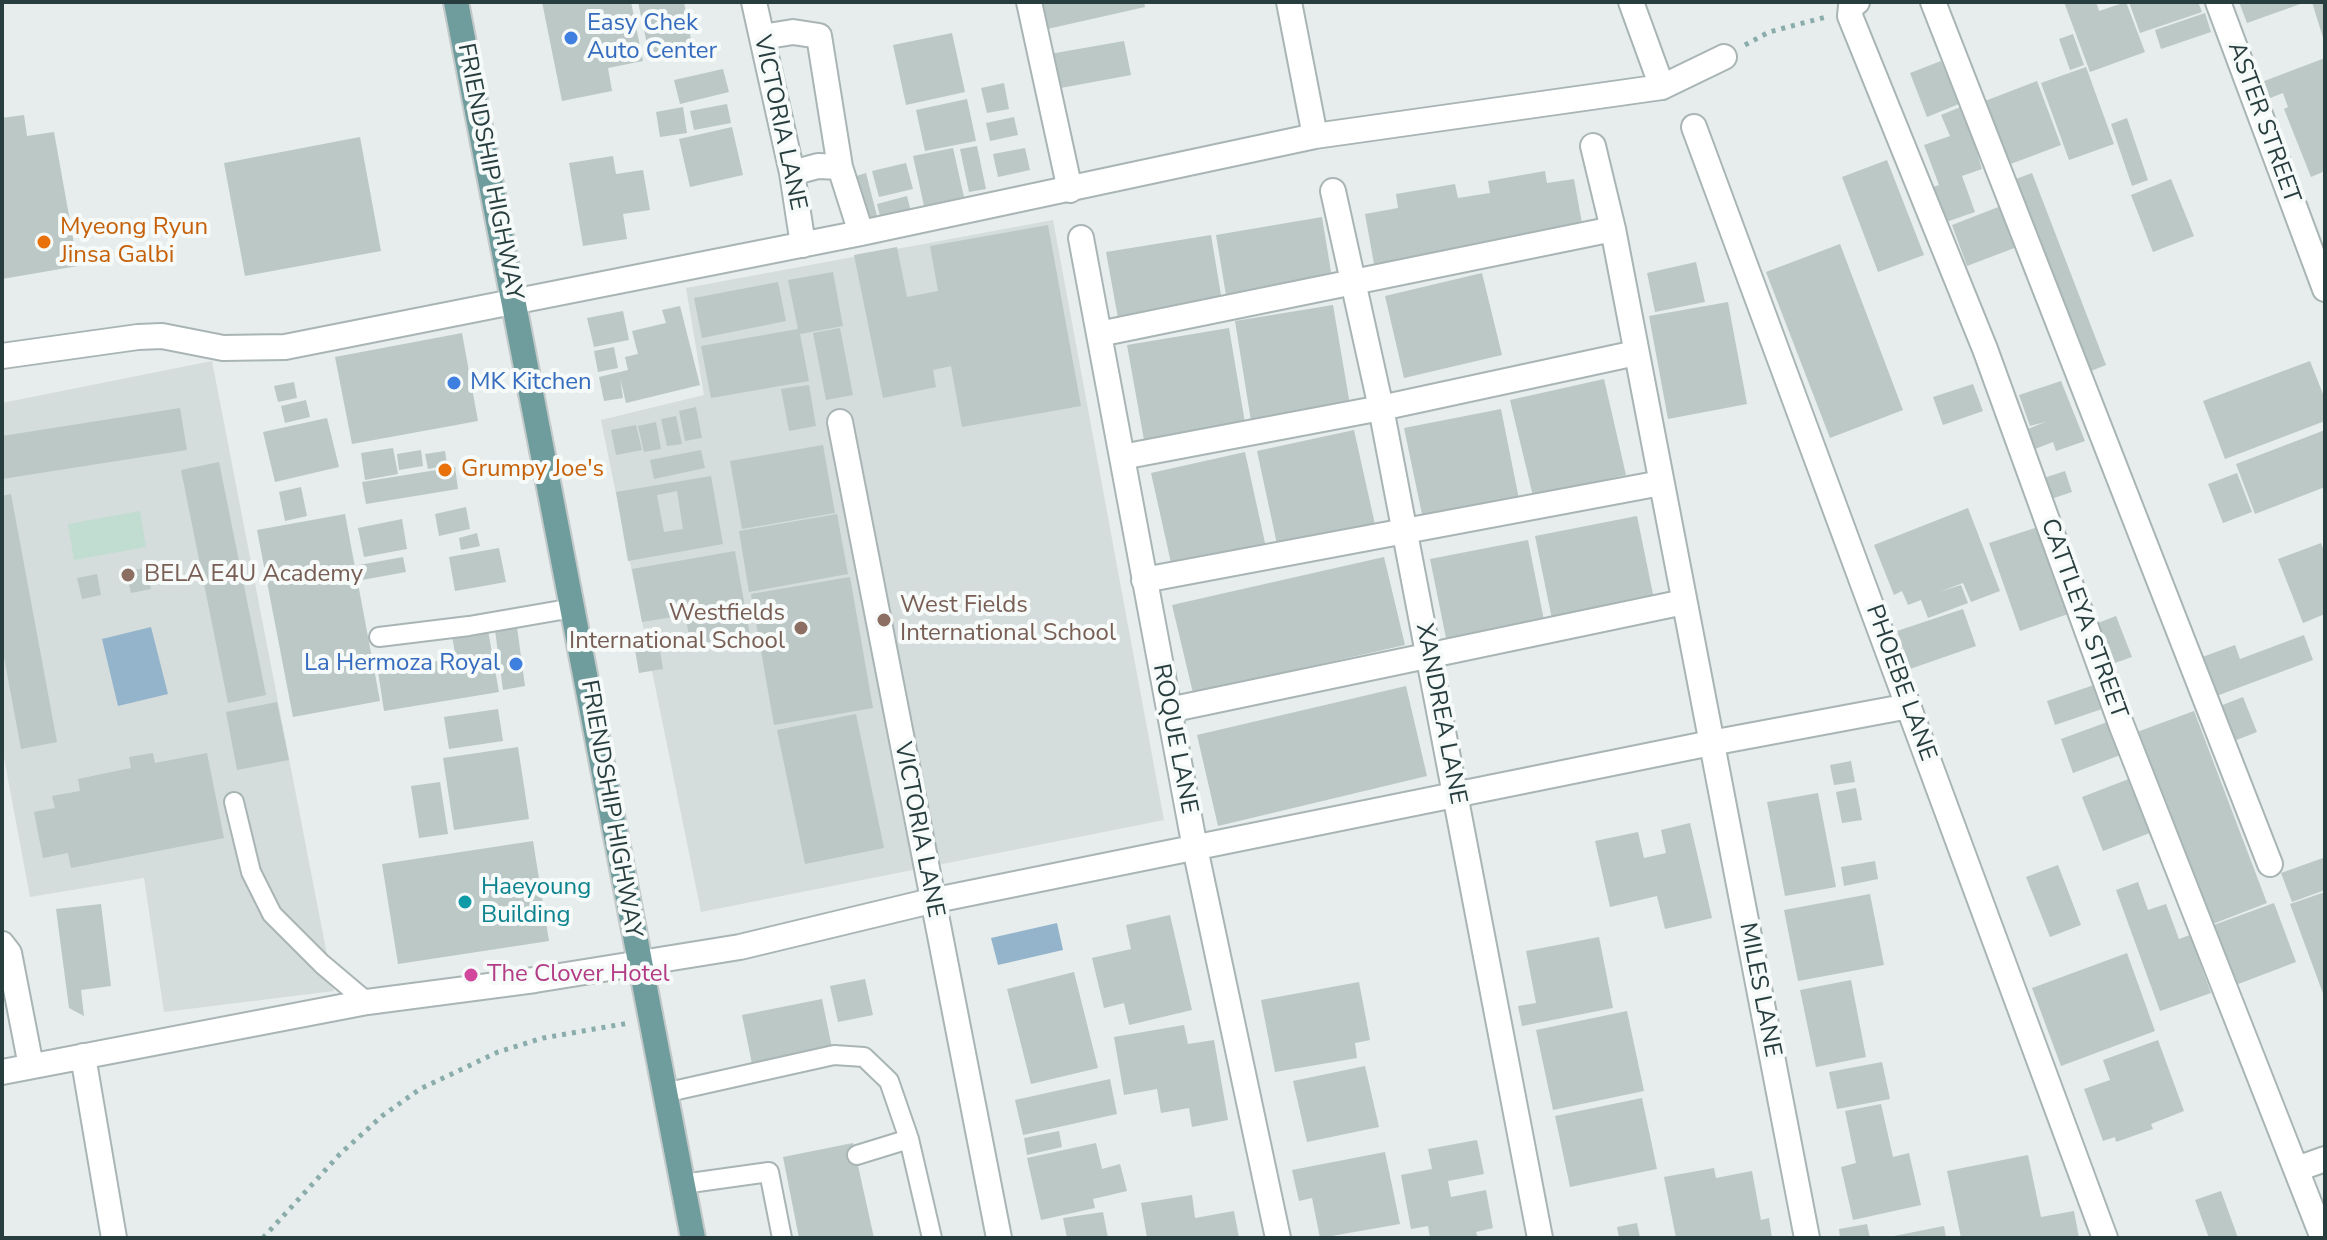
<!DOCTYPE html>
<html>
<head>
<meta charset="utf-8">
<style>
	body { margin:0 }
	#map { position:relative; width:2327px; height:1240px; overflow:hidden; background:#e6edec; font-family:"Nunito Sans",sans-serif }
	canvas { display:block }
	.frame { position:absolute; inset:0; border:4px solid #273d3e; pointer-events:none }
</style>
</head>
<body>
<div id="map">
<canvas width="2327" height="1240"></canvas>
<div class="frame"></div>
</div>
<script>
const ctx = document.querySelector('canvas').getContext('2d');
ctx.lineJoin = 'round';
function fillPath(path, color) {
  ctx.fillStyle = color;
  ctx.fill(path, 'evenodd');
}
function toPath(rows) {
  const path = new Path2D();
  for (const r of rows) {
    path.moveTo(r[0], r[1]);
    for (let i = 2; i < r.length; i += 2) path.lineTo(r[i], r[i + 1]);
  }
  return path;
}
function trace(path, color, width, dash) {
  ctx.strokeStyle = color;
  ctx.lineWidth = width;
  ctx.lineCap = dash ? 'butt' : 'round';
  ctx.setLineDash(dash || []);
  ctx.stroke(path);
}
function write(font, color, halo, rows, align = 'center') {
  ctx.font = font + ' "Nunito Sans",sans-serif';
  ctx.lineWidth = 8;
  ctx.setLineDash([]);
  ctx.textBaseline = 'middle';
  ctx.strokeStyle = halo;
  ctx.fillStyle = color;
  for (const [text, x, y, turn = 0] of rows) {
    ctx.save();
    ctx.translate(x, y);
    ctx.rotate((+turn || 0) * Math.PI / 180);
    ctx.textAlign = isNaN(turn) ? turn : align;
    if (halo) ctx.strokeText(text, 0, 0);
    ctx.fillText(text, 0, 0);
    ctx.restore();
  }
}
fillPath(toPath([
	[1053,220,1164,820,701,912,601,420,704,395,686,288],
	[212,361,334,991,164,1012,144,878,30,897,2,747,2,403]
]), '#d4dddb');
fillPath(toPath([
	[140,511,146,547,74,560,68,524]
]), '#c1dcd0');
fillPath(toPath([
	[151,627,168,694,118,706,102,639],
	[1057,923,1063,950,998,965,991,938]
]), '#94b4cc');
fillPath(toPath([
	[542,2,631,2,643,61,608,68,612,91,562,101],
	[638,2,684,2,693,50,650,58],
	[1036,2,1144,2,1145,7,1043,30],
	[2064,2,2096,2,2099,11,2126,2,2145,52,2090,72],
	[2129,2,2198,2,2202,12,2140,33],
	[2239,2,2306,2,2247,23],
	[2312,2,2325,2,2325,41,2324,41],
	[2205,13,2211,32,2161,49,2155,30],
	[952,33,965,92,906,105,893,45],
	[2073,34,2084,65,2070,70,2059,39],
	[1124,41,1131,75,1050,90,1044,55],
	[2325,58,2325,171,2311,177,2284,109,2288,107,2283,93,2265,100,2259,83],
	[1941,61,1959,104,1927,117,1910,73],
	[2086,67,2114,144,2069,160,2041,83],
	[723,69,729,92,680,104,674,80],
	[2037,81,2061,145,2008,165,1985,101],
	[1004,83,1009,109,987,113,981,88],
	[967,99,976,141,925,151,916,110],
	[727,104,731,123,694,130,690,111],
	[1963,106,1982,169,1962,176,1975,212,1946,222,1933,187,1939,185,1924,145,1950,136,1941,115],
	[683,107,687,133,660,137,656,112],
	[24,115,27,136,54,132,78,266,2,279,2,118],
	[1014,117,1018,135,990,141,986,123],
	[2127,118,2148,180,2132,186,2111,124],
	[732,127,743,175,690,187,679,139],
	[360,137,381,251,245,276,224,163],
	[977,146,986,189,969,192,960,149],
	[953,148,964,197,924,206,913,156],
	[1025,148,1030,170,998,177,993,154],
	[613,156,616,174,643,170,650,210,623,214,627,239,583,246,569,163],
	[1887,160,1924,255,1878,272,1842,177],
	[906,163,913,189,879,197,872,171],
	[1545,171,1547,183,1574,179,1583,229,1374,264,1365,214,1398,208,1396,194,1455,184,1458,198,1490,193,1488,181],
	[866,173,879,224,863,228,850,178],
	[2032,173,2106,365,2091,371,2016,179],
	[2171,179,2194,236,2153,252,2131,195],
	[907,196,913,220,883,228,877,204],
	[2001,206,2017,247,1967,266,1952,225],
	[1322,217,1332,278,1226,295,1216,235],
	[1048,225,1081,406,962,427,951,366,933,370,936,387,883,398,854,255,897,247,907,297,938,291,930,246],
	[1211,235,1222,301,1118,318,1106,252],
	[1840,244,1903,410,1830,438,1766,272],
	[1696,262,1705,302,1655,312,1647,273],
	[833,272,843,326,800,334,809,381,711,398,701,346,798,329,788,280],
	[1482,273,1502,355,1404,378,1385,296],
	[778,282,786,321,702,338,694,298],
	[1728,302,1747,404,1668,419,1649,316],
	[1333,305,1350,405,1251,421,1235,321],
	[680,306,700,385,626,403,620,378,623,398,604,401,599,377,628,370,625,357,638,354,632,331,666,323,662,310],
	[623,311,629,340,594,347,587,318],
	[840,328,853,395,826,400,813,333],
	[1229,328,1245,423,1144,440,1127,345],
	[462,333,478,421,352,444,335,357],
	[614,347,618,368,598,372,594,351],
	[2310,361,2325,399,2325,421,2225,459,2203,401],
	[1604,379,1626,475,1533,496,1510,400],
	[2061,381,2085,441,2056,451,2053,442,2035,449,2028,429,2045,422,2030,426,2019,395],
	[294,382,297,398,278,402,274,386],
	[1973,384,1983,411,1943,425,1933,397],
	[809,385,816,426,789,431,781,389],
	[306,400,310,417,285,423,281,406],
	[696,407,702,438,685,441,679,411],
	[180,408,187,450,2,479,2,436],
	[1501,409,1519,499,1423,519,1404,428],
	[676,416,682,444,667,446,661,419],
	[327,418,339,467,275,482,263,432],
	[656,422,661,449,644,452,638,426],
	[636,425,642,450,616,455,611,430],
	[1354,430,1376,529,1278,549,1257,451],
	[2325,430,2325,487,2255,514,2236,464],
	[823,445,835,513,742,529,730,461],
	[393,448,398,474,365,480,361,453],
	[421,450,423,466,399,470,397,454],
	[701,450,705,468,654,479,650,460],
	[445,451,447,465,428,469,425,454],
	[1245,452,1267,552,1173,572,1151,473],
	[219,462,266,695,228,703,181,470],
	[455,467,458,489,366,504,362,482],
	[2065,471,2072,492,2048,500,2041,479],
	[2237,473,2252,512,2223,523,2208,484],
	[711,476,723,544,628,561,616,492],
	[677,491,683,529,664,532,657,495],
	[301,487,307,516,285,521,279,492],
	[11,494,57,742,21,749,2,646,2,496],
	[466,507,470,529,439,536,435,514],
	[1968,508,2000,591,1971,602,1963,583,1939,592,1961,585,1968,603,1928,618,1921,600,1908,605,1902,591,1894,595,1874,545],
	[345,514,380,701,293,717,257,530],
	[837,514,848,574,749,592,739,531],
	[1637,516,1655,604,1553,624,1535,536],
	[402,519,407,549,364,557,358,528],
	[2038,527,2068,614,2020,631,1989,543],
	[477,533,480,546,461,550,459,538],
	[1528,540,1545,625,1447,643,1430,559],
	[2321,543,2325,553,2325,614,2303,623,2278,559],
	[499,548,506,582,455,591,449,557],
	[735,551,750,635,691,645,685,615,642,622,632,569],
	[403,557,406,572,362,580,359,565],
	[1384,557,1405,645,1193,693,1172,605],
	[146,568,151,589,131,593,126,571],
	[97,574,101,595,82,599,77,578],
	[850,577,873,708,774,725,751,594],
	[1963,609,1976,646,1910,669,1897,631],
	[2116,616,2132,657,2109,665,2093,625],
	[487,625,499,692,384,711,378,671,456,658,451,631],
	[517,627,525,686,503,690,495,630],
	[2304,635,2313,660,2211,698,2197,659,2235,645,2240,659],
	[658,639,663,669,639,673,634,644],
	[2094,685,2102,709,2055,725,2047,701],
	[1406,686,1427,776,1218,826,1197,735],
	[2243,697,2257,732,2234,741,2220,706],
	[277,702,289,760,237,770,226,712],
	[498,709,503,741,449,749,444,717],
	[2194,711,2267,903,2210,925,2137,732],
	[856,714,884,848,805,864,777,730],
	[2110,721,2123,754,2073,773,2061,739],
	[518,747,529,819,454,830,443,758],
	[153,753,155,763,207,753,224,838,71,868,68,853,43,858,34,812,55,808,52,796,80,791,78,779,131,768,129,757],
	[1851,761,1855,782,1834,785,1830,765],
	[2134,777,2155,831,2103,851,2082,797],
	[440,782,448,834,419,838,411,786],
	[1856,788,1862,820,1842,823,1836,792],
	[1818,793,1836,887,1785,896,1767,802],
	[1690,823,1712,918,1665,929,1657,896,1610,907,1595,841,1638,832,1644,858,1666,853,1661,830],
	[533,841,549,941,398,964,382,864],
	[2323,858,2325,890,2292,902,2281,873],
	[1875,861,1878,879,1844,886,1841,867],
	[2058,865,2081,925,2050,937,2026,877],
	[2138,882,2148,910,2166,904,2179,939,2190,935,2211,993,2160,1011,2116,890],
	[2325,892,2325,999,2290,904],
	[1870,894,1884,965,1798,981,1784,910],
	[2274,903,2296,962,2233,986,2211,926],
	[101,904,111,986,81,990,84,1016,69,1008,56,909],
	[1170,915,1192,1010,1129,1025,1124,1003,1104,1008,1092,958,1131,949,1126,925],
	[1599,937,1613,1008,1522,1026,1518,1006,1536,1003,1526,951],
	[2127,953,2155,1031,2061,1066,2032,988],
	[1074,972,1098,1068,1031,1084,1007,989],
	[865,979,873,1015,838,1022,830,986],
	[1851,980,1866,1057,1816,1067,1800,990],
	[1359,982,1370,1040,1355,1043,1357,1058,1275,1072,1261,1000],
	[822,999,832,1048,752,1064,742,1015],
	[1627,1011,1644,1091,1553,1110,1536,1030],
	[1184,1025,1188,1044,1214,1040,1228,1120,1192,1127,1189,1108,1161,1113,1157,1089,1124,1095,1114,1037],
	[2158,1040,2184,1111,2151,1124,2153,1129,2116,1142,2115,1137,2103,1141,2084,1089,2110,1080,2103,1060],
	[1882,1062,1890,1099,1837,1109,1829,1072],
	[1365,1066,1379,1127,1307,1142,1293,1081],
	[1110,1079,1117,1114,1023,1135,1015,1100],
	[1642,1098,1657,1169,1570,1187,1555,1116],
	[1881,1104,1893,1157,1909,1153,1921,1205,1853,1220,1841,1167,1856,1163,1845,1111],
	[1059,1131,1062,1147,1027,1155,1024,1138],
	[1477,1140,1484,1174,1448,1181,1451,1197,1486,1190,1493,1228,1476,1232,1478,1238,1430,1238,1428,1226,1411,1229,1401,1175,1432,1169,1428,1149],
	[853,1143,874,1238,799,1238,783,1157],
	[1096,1143,1102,1169,1120,1164,1127,1191,1093,1199,1095,1208,1041,1220,1027,1158],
	[1385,1152,1400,1224,1320,1238,1312,1198,1299,1201,1292,1170],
	[2028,1155,2041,1217,2074,1211,2079,1238,1961,1238,1947,1171],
	[1714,1168,1716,1178,1752,1171,1761,1220,1769,1218,1772,1238,1676,1238,1664,1177],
	[2221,1191,2238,1238,2209,1238,2195,1200],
	[1192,1195,1195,1218,1234,1211,1239,1238,1147,1238,1141,1203],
	[1103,1212,1108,1238,1067,1238,1063,1218],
	[1637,1223,1640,1238,1619,1238,1617,1227],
	[1867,1224,1870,1238,1840,1238,1839,1229],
	[1944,1226,1946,1238,1889,1238,1889,1237]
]), '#bbc8c6');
const lane = toPath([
	[379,637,469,626,573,608],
	[234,802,251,872,272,914,322,964,367,1002],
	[664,1093,834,1055,864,1057,889,1081,909,1139,932,1238],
	[857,1155,909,1139],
	[683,1184,769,1172,782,1238]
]);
const street = toPath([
	[754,2,792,173,803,245],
	[1029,2,1070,190],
	[1289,2,1315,136],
	[1631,2,1662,87],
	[1857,2,1851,6,1850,16,1985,349,2121,724,2323,1238],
	[1933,2,2270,864],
	[2218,2,2325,289],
	[762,37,793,32,819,36,840,167],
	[1694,127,2105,1238],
	[1593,146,1613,229,1807,1238],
	[792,173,818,166,840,167,861,233],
	[1333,191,1381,408,1540,1238],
	[1081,238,1195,848,1278,1238],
	[1099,334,1613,229],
	[2,356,138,337,162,336,223,348,285,347,861,233,1315,136,1662,87,1724,57],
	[840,422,999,1238],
	[1122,457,1381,408,1636,353],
	[1144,580,1661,483],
	[1169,710,1684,602],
	[2,944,9,953,31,1066],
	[83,1056,114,1238],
	[2,1072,367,1002,535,980,740,947,931,901,1711,743,1909,706],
	[2297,1169,2325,1159]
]);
const primary = toPath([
	[456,2,693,1238]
]);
trace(lane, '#a9b5b4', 22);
trace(street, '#a9b5b4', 28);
trace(primary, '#c3c9c9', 28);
trace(toPath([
	[1745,45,1769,32,1826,17],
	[263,1238,340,1154,382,1116,420,1089,498,1052,543,1038,629,1023]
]), '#8aadac', 5, [4, 6]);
trace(lane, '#fff', 18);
trace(street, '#fff', 24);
trace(primary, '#6f9d9e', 24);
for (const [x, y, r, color] of [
	[571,38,8,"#3f7fe0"],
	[44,242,8,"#e8710a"],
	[454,383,8,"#3f7fe0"],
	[445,470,8,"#e8710a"],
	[128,575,8,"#8d6e63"],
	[884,620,8,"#8d6e63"],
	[801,628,8,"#8d6e63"],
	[516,664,8,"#3f7fe0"],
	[465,902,8,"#0f9aa8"],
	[471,975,8,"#d1479c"]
]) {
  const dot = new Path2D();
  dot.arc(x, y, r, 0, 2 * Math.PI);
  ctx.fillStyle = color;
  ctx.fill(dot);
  trace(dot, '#f6faf9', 3);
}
write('24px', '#366cbe', '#f6faf9', [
	["Easy Chek",587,24],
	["Auto Center",587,52],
	["MK Kitchen",470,383],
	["La Hermoza Royal",500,664,"right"]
], 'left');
write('24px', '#273d3e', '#f6faf9', [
	["VICTORIA LANE",779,123,78],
	["ASTER STREET",2263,123,70],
	["FRIENDSHIP HIGHWAY",489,172,79],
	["CATTLEYA STREET",2083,619,70],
	["PHOEBE LANE",1900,683,70],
	["XANDREA LANE",1440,714,79],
	["ROQUE LANE",1174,739,79],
	["FRIENDSHIP HIGHWAY",610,809,80],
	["VICTORIA LANE",918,830,79],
	["MILES LANE",1759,990,79]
]);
write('24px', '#c56008', '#f6faf9', [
	["Myeong Ryun",60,228],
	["Jinsa Galbi",60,256],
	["Grumpy Joe's",461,470]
], 'left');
write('24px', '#785e54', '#f6faf9', [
	["BELA E4U Academy",144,575],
	["West Fields",900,606],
	["International School",900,634],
	["Westfields",785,614,"right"],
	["International School",785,642,"right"]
], 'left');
write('24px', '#0d838f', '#f6faf9', [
	["Haeyoung",481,888],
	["Building",481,916]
], 'left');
write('24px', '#b23c85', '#f6faf9', [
	["The Clover Hotel",487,975]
], 'left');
</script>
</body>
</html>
